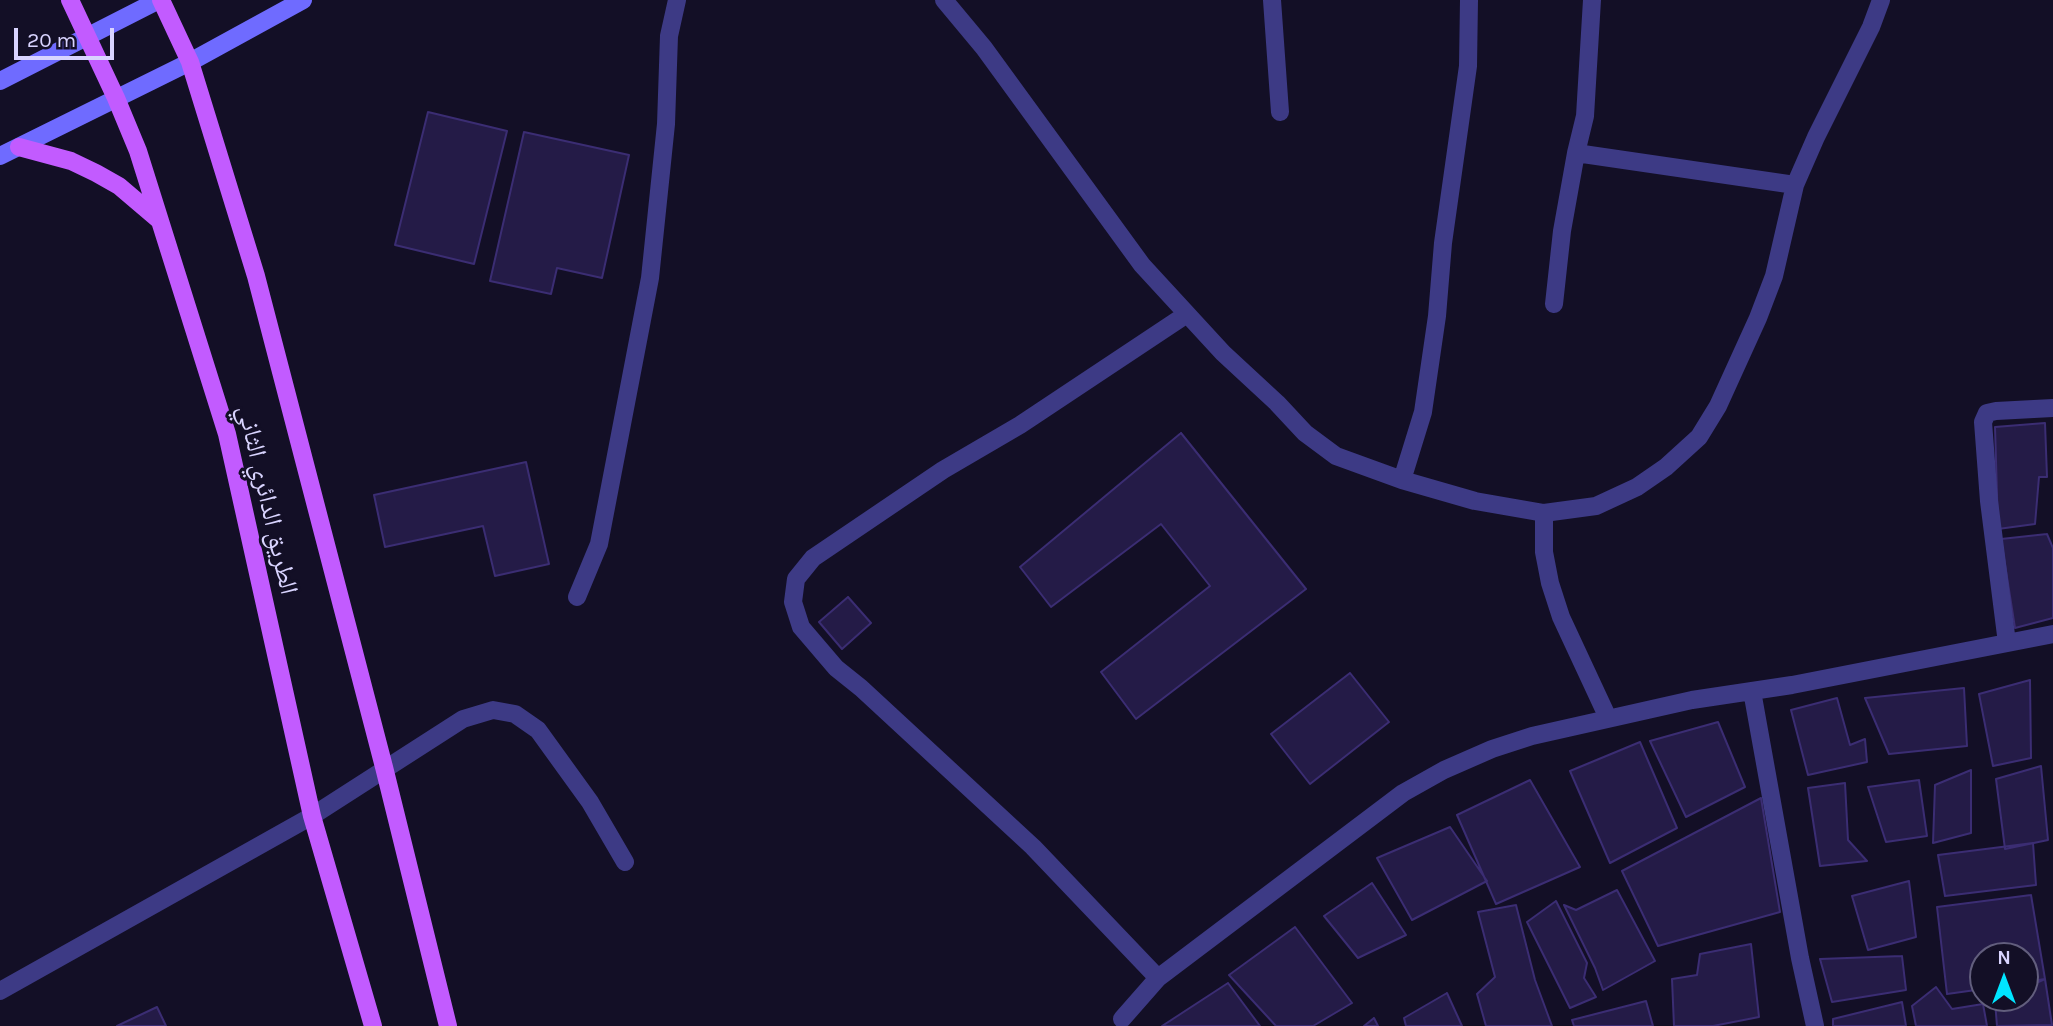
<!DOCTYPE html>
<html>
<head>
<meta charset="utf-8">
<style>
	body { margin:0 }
	#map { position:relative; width:2053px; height:1026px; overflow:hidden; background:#130f26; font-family:Karla,sans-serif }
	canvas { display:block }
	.north { position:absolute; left:1969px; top:942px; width:70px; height:70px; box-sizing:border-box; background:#130f26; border:2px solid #625e7d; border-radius:50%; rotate:0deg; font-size:19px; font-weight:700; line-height:28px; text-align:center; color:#d9d4ff }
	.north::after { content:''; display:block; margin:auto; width:24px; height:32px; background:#00e5ff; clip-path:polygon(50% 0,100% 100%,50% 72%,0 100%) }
	.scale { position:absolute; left:14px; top:28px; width:100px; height:32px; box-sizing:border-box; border:4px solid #d9d4ff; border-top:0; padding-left:9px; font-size:21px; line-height:24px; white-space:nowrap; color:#d9d4ff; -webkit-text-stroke:5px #130f26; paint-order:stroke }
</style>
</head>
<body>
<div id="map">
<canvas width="2053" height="1026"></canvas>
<div class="north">N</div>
<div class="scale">20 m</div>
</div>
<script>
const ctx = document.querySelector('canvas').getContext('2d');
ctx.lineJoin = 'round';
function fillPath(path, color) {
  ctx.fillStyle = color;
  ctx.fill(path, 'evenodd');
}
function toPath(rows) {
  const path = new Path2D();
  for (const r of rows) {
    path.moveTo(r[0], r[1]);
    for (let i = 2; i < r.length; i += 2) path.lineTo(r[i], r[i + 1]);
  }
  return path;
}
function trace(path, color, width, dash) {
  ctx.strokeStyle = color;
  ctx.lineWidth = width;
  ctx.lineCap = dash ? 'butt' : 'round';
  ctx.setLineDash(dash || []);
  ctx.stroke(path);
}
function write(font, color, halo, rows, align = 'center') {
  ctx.font = font + ' Karla,"Noto Naskh Arabic",sans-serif';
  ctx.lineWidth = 6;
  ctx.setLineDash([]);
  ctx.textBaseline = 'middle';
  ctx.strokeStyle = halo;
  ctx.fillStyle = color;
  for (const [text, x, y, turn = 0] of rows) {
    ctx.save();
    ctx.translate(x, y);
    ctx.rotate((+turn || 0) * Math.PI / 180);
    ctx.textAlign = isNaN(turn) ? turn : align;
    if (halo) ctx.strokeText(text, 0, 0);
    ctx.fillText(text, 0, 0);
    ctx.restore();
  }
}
const building = toPath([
	[428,112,507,131,474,264,395,245,428,112],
	[524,132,629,155,602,278,557,268,551,294,490,281,524,132],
	[2045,423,2047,477,2039,477,2035,524,1998,529,1995,427,2045,423],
	[1181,433,1306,589,1136,719,1101,672,1210,586,1161,524,1051,607,1020,567,1181,433],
	[526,462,549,564,495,576,483,526,385,547,374,495,526,462],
	[2047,534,2053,548,2053,618,2015,628,2001,539,2047,534],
	[848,597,871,623,842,649,819,622,848,597],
	[1350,673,1389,722,1310,784,1271,734,1350,673],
	[2030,680,2031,758,1993,766,1979,694,2030,680],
	[1964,688,1967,746,1889,754,1865,698,1964,688],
	[1837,698,1850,745,1865,739,1867,762,1808,775,1791,710,1837,698],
	[1718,722,1745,787,1686,817,1650,741,1718,722],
	[1640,742,1677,828,1610,863,1570,771,1640,742],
	[2041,766,2048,840,2005,849,1996,779,2041,766],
	[1971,770,1971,833,1933,843,1935,785,1971,770],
	[1530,780,1580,867,1496,904,1457,815,1530,780],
	[1919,780,1927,836,1886,842,1868,787,1919,780],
	[1845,783,1848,840,1867,861,1820,866,1808,788,1845,783],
	[1761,798,1780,912,1658,946,1622,871,1761,798],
	[1450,827,1487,881,1412,920,1377,858,1450,827],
	[2033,843,2036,885,1945,896,1938,855,2033,843],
	[1909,881,1916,937,1868,950,1852,896,1909,881],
	[1372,883,1406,935,1358,958,1324,916,1372,883],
	[1617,890,1655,961,1603,990,1595,968,1564,905,1576,910,1617,890],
	[2031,895,2045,979,2025,982,2025,956,1983,956,1983,989,1947,994,1937,907,2031,895],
	[1556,901,1587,963,1584,978,1596,997,1570,1008,1527,922,1556,901],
	[1516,905,1535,980,1552,1026,1486,1026,1477,994,1495,977,1478,912,1516,905],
	[1295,927,1352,1003,1313,1026,1276,1026,1229,975,1295,927],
	[1751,944,1759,1017,1713,1026,1674,1026,1672,979,1697,975,1700,954,1751,944],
	[1902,956,1906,990,1832,1002,1820,959,1902,956],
	[2045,979,2052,1025,1997,1026,1995,1001,2001,998,2025,998,2025,988,2045,979],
	[1228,983,1260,1026,1162,1026,1228,983],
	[1936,987,1952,1009,1983,1004,1987,1026,1916,1026,1912,1006,1936,987],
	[1447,993,1462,1026,1406,1026,1404,1018,1447,993],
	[1646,1001,1653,1026,1574,1026,1572,1020,1646,1001],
	[1902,1002,1906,1026,1833,1026,1833,1019,1902,1002],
	[157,1007,166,1026,117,1026,157,1007],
	[1374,1018,1378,1026,1364,1026,1374,1018]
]);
fillPath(building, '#241b47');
trace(building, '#3b2d73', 2);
trace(toPath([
	[944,0,984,48,1142,265,1223,353,1277,403,1305,433,1336,456,1402,480,1475,501,1544,513,1596,506,1637,487,1666,467,1699,437,1718,406,1758,318,1774,276,1795,185,1816,137,1871,27,1881,0],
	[1272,0,1280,112],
	[1576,153,1795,185],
	[1554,304,1562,231,1576,153,1585,116,1592,0],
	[1402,480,1423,412,1437,316,1443,243,1468,66,1469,0],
	[1544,513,1544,552,1550,583,1561,617,1608,718],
	[577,597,599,544,650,278,666,124,669,36,677,0],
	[2007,643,1989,501,1983,422,1987,413,1996,411,2053,408],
	[1752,691,1800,958,1815,1026],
	[1158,978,1033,847,861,688,836,668,801,627,793,602,796,579,813,558,943,470,1020,425,1187,314],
	[0,991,312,816,463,719,493,710,515,714,538,730,590,802,625,862],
	[1122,1019,1158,978,1403,793,1444,770,1492,749,1532,736,1692,700,1792,685,2053,634]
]), '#3d3a85', 18);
trace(toPath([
	[0,81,159,0],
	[0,156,190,62,303,0]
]), '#6f6bff', 18);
trace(toPath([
	[70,0,116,98,138,151,227,434,312,816,373,1026],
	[161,0,190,62,256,276,384,767,448,1026],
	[19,147,71,161,96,173,119,186,159,220]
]), '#c25bff', 18);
write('26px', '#d9d4ff', '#130f26', [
	["الطريق الدائري الثاني",267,500,77]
]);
</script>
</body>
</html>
